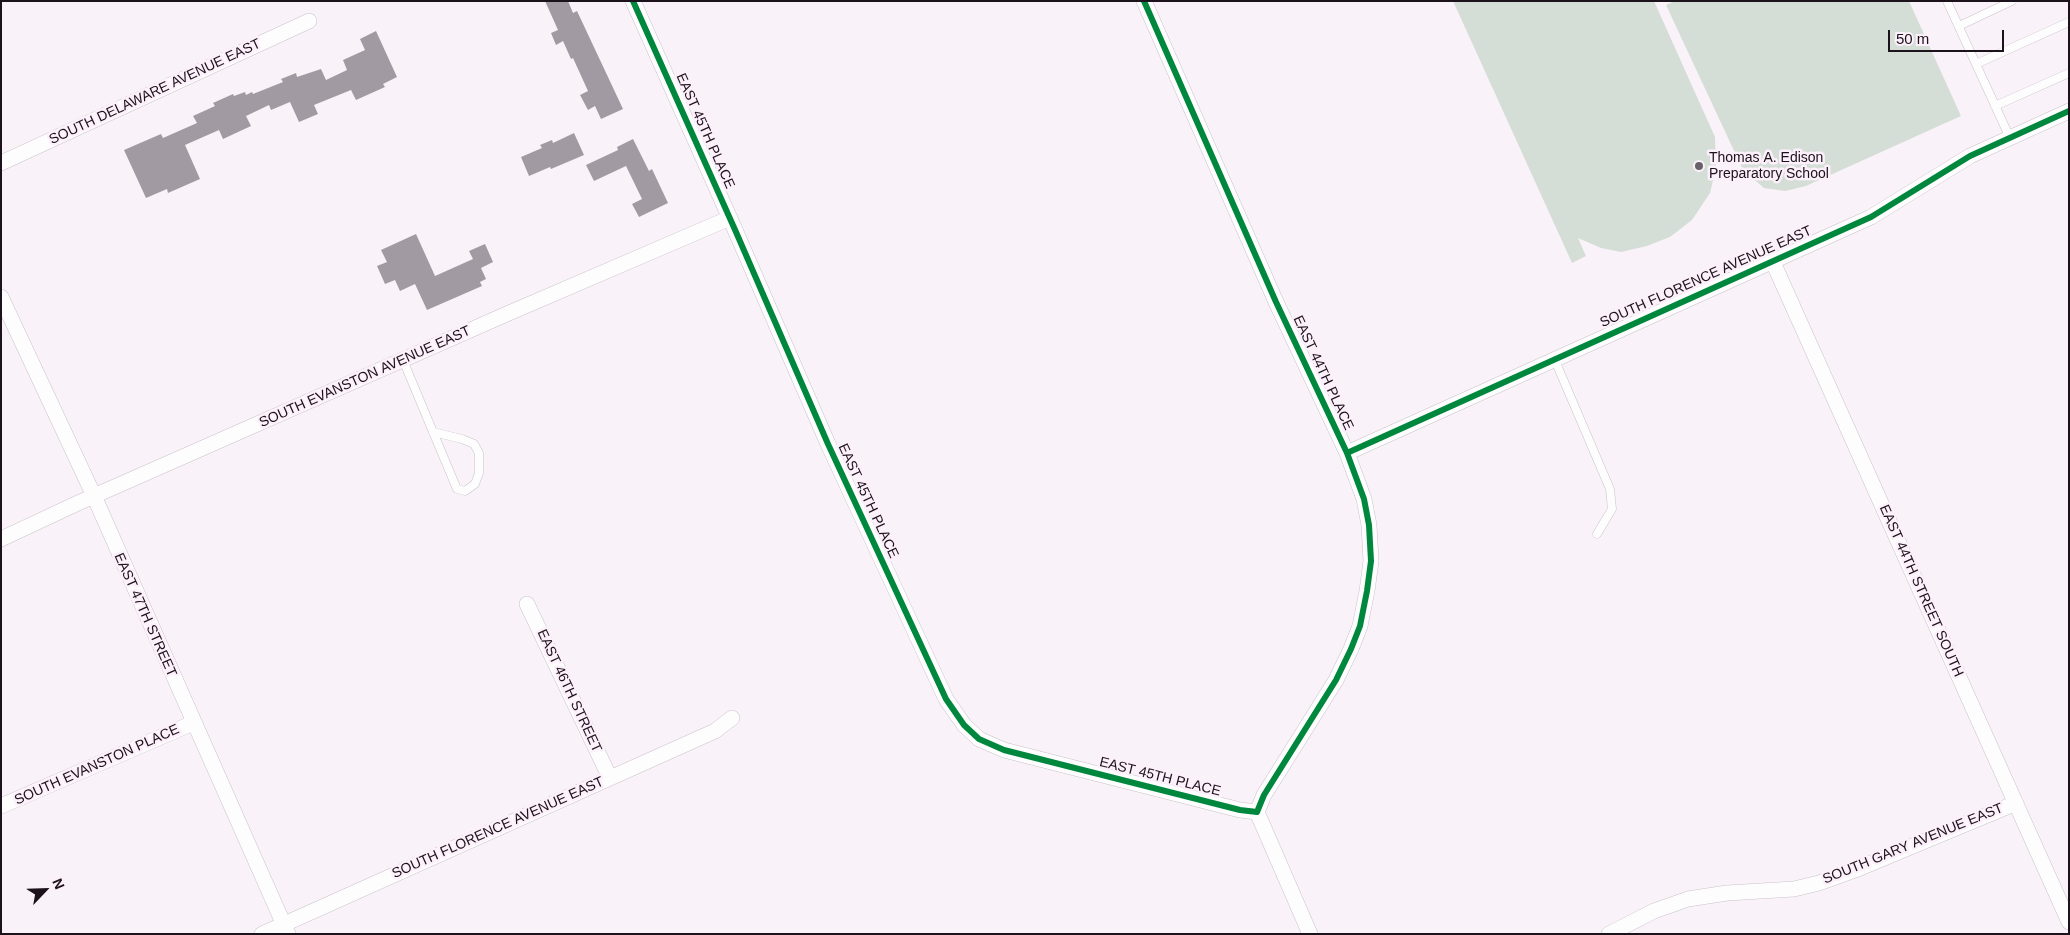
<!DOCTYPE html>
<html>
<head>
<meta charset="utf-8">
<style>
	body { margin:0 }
	#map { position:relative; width:2070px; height:935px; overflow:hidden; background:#f9f3f9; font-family:Helvetica,sans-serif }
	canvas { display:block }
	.frame { position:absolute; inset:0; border:2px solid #1c121b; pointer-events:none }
	.north { position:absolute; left:20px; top:865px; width:50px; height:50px; -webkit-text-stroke:4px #fcf0fb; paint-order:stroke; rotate:66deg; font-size:14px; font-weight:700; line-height:20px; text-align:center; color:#1c121b }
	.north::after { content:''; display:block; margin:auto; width:18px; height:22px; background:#1c121b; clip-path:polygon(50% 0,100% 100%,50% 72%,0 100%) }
	.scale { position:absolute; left:1888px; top:30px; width:116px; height:22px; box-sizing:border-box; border:2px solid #1c121b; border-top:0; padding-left:6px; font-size:15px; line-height:18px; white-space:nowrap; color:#1c121b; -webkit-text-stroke:4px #fcf0fb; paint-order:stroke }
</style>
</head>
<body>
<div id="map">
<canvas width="2070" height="935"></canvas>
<div class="frame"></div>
<div class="north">N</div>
<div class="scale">50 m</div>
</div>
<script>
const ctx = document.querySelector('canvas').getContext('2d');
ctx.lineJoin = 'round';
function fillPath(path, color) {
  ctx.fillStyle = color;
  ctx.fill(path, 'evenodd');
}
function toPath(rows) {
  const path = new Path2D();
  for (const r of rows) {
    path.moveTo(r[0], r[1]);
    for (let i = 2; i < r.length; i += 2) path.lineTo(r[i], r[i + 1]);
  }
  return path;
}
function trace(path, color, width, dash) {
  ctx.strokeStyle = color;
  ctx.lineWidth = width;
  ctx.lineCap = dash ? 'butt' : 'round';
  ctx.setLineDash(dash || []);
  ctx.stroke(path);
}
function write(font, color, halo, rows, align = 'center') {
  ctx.font = font + ' Helvetica,sans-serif';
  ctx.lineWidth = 5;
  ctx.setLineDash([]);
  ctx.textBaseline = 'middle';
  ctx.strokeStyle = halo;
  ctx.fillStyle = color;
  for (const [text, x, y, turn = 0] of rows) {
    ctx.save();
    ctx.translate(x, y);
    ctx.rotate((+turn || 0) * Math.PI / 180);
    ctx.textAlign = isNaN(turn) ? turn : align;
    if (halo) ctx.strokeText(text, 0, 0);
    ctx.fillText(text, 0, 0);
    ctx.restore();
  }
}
fillPath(toPath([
	[1453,1,1654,1,1715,137,1716,168,1710,193,1692,220,1670,237,1647,246,1621,252,1601,248,1578,238,1586,256,1572,263],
	[1675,1,1909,1,1961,116,1806,186,1785,191,1764,188,1743,170,1666,5]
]), '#d5ded6');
fillPath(toPath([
	[545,1,568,1,573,13,577,11,623,109,601,119,595,106,588,110,580,95,588,91,573,58,571,59,563,41,556,45,551,33,558,30],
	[376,31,397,77,383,84,385,87,356,100,351,90,314,105,318,114,299,122,290,102,271,110,269,105,246,116,251,126,223,139,219,130,185,145,200,179,168,193,167,189,146,198,124,150,161,134,163,138,197,123,193,116,215,106,213,103,233,94,234,96,245,92,246,95,252,92,253,94,283,82,281,79,296,73,297,77,321,69,326,80,347,70,343,60,365,50,360,39],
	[574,133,584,155,551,169,550,167,529,176,521,157,542,148,540,145,552,140,553,143],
	[633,139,649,171,652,169,668,203,639,217,632,204,642,199,626,166,594,181,586,165,618,150,617,147],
	[416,234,435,276,473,259,469,251,485,244,493,262,481,268,486,279,480,282,482,286,427,310,415,284,400,291,395,280,385,284,377,266,387,262,381,250]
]), '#a29aa2');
const service = toPath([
	[1947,1,2010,138],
	[1959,26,2012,1],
	[1976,64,2069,22],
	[1995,106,2069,73],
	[1554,358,1610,489,1612,509,1597,534],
	[403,360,433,432,457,489,465,491,475,484,479,473,479,453,474,444,462,439,433,432]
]);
const minor = toPath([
	[633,1,736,232,828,444,946,699,964,725,979,739,1004,750,1240,810,1257,812],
	[1144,1,1276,302,1347,453,1364,499,1369,525,1371,561,1367,591,1360,626,1351,649,1336,680,1264,795,1257,812],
	[1,163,309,21],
	[1772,260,2069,922],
	[1,297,94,496,288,934],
	[1347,453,1871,217,1970,156,2069,111],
	[1,539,78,503,509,313,730,218],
	[527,604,610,778],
	[1,806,193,723],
	[1257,812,1310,934],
	[262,934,715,731,732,718],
	[1609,934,1654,911,1688,899,1727,893,1794,889,1819,883,1855,870,2016,803]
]);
trace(service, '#cac2c9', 9);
trace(minor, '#cac2c9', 16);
trace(service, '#fefdfe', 8);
trace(minor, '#fefdfe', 15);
trace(toPath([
	[633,1,736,232,828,444,946,699,964,725,979,739,1004,750,1240,810,1257,812,1264,795,1336,680,1351,649,1360,626,1367,591,1371,561,1369,525,1364,499,1347,453,1276,302,1144,1],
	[1347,453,1871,217,1970,156,2069,111]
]), '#00873e', 6);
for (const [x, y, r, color] of [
	[1699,166,5,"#696169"]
]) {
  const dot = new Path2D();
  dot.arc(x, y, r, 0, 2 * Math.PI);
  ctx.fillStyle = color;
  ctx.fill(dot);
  trace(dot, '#fcf0fb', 2);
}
write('14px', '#1c121b', '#fcf0fb', [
	["SOUTH DELAWARE AVENUE EAST",155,92,-25],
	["EAST 45TH PLACE",705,131,66],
	["SOUTH FLORENCE AVENUE EAST",1706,277,-24],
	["EAST 44TH PLACE",1323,373,65],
	["SOUTH EVANSTON AVENUE EAST",365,377,-24],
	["EAST 45TH PLACE",868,501,65],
	["EAST 44TH STREET SOUTH",1921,591,66],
	["EAST 47TH STREET",145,615,66],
	["EAST 46TH STREET",569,691,65],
	["SOUTH EVANSTON PLACE",97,765,-24],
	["EAST 45TH PLACE",1160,777,14],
	["SOUTH FLORENCE AVENUE EAST",498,828,-24],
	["SOUTH GARY AVENUE EAST",1913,844,-22]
]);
write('14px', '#1c121b', '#fcf0fb', [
	["Thomas A. Edison",1709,158],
	["Preparatory School",1709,174]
], 'left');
</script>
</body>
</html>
